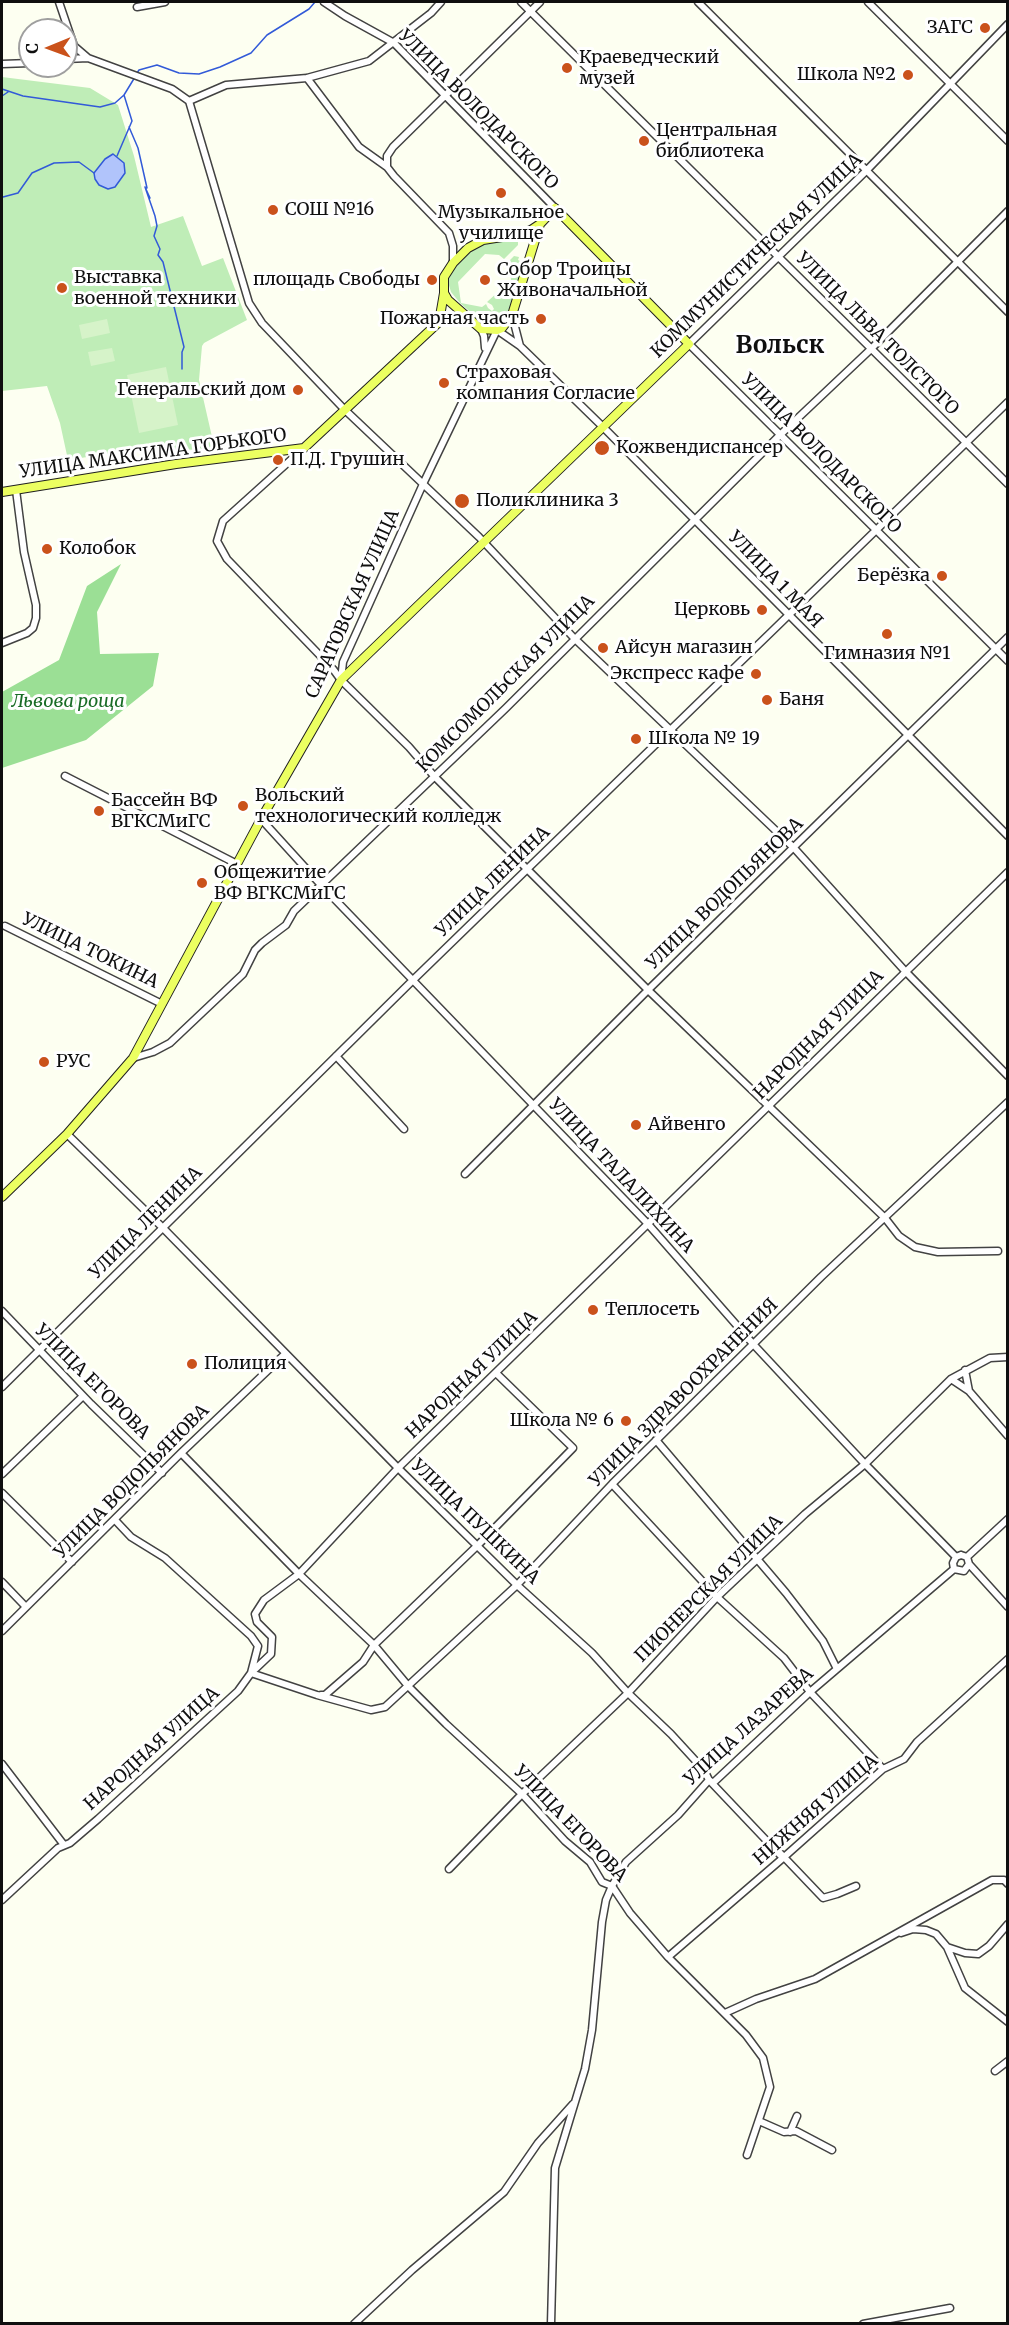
<!DOCTYPE html>
<html>
<head>
<meta charset="utf-8">
<style>
	body { margin:0 }
	#map { position:relative; width:1009px; height:2325px; overflow:hidden; background:#fdfff1; font-family:Merriweather,serif }
	canvas { display:block }
	.frame { position:absolute; inset:0; border:3px solid #0f0f0f; pointer-events:none }
	.north { position:absolute; left:18px; top:18px; width:60px; height:60px; box-sizing:border-box; background:#fff; border:2px solid #9f9f9f; border-radius:50%; rotate:269deg; font-size:16px; font-weight:700; line-height:24px; text-align:center; color:#0f0f0f }
	.north::after { content:''; display:block; margin:auto; width:21px; height:27px; background:#ca521b; clip-path:polygon(50% 0,100% 100%,50% 72%,0 100%) }
</style>
</head>
<body>
<div id="map">
<canvas width="1009" height="2325"></canvas>
<div class="frame"></div>
<div class="north">С</div>
</div>
<script>
const ctx = document.querySelector('canvas').getContext('2d');
ctx.lineJoin = 'round';
function fillPath(path, color) {
  ctx.fillStyle = color;
  ctx.fill(path, 'evenodd');
}
function toPath(rows) {
  const path = new Path2D();
  for (const r of rows) {
    path.moveTo(r[0], r[1]);
    for (let i = 2; i < r.length; i += 2) path.lineTo(r[i], r[i + 1]);
  }
  return path;
}
function trace(path, color, width, dash) {
  ctx.strokeStyle = color;
  ctx.lineWidth = width;
  ctx.lineCap = dash ? 'butt' : 'round';
  ctx.setLineDash(dash || []);
  ctx.stroke(path);
}
function write(font, color, halo, rows, align = 'center') {
  ctx.font = font + ' Merriweather,serif';
  ctx.lineWidth = 6;
  ctx.setLineDash([]);
  ctx.textBaseline = 'middle';
  ctx.strokeStyle = halo;
  ctx.fillStyle = color;
  for (const [text, x, y, turn = 0] of rows) {
    ctx.save();
    ctx.translate(x, y);
    ctx.rotate((+turn || 0) * Math.PI / 180);
    ctx.textAlign = isNaN(turn) ? turn : align;
    if (halo) ctx.strokeText(text, 0, 0);
    ctx.fillText(text, 0, 0);
    ctx.restore();
  }
}
fillPath(toPath([
	[2,77,90,88,118,105,134,156,151,227,183,216,202,266,223,258,247,320,204,343,202,346,199,380,215,450,138,449,68,460,60,423,47,386,2,391],
	[518,238,518,245,504,259,499,255,485,254,458,282,461,303,482,307,486,304,488,308,492,311,494,309,492,305,487,302,511,280,510,266,507,263,514,256,519,257,518,260,524,263,515,294,506,316,500,322,487,322,476,317,460,303,451,292,448,282,451,272,474,248,482,245]
]), '#bfedb7');
fillPath(toPath([
	[121,564,97,612,100,654,159,653,153,686,86,740,2,768,2,692,59,660,87,586]
]), '#9bdf95');
fillPath(toPath([
	[107,319,110,333,82,339,79,325],
	[112,348,115,361,91,366,88,352],
	[166,367,178,425,139,433,127,375]
]), '#d6f3c9');
const water = toPath([
	[113,154,124,163,125,173,115,187,108,189,99,185,95,179,94,173,105,159,113,154]
]);
fillPath(water, '#b1c4fb');
trace(water, '#325ad8', 1.5);
trace(toPath([
	[137,73,139,70,157,65,179,73,199,74,220,67,251,53,267,35,309,9,315,2],
	[2,89,23,96,100,107,115,103,124,95,135,77],
	[2,96,8,92],
	[129,127,138,148,147,188],
	[117,156,132,121,124,95],
	[3,197,18,193,32,173,54,163,79,162,94,173],
	[150,198,145,187,155,216,157,226,154,236,160,249,158,255,163,262,184,347,182,352,182,369]
]), '#325ad8', 1.5);
const minor = toPath([
	[59,2,74,46,88,58,172,89,189,101,249,303,262,323,344,409,479,537,574,638,794,848,905,971,1008,1076],
	[324,2,345,16,394,43,555,208],
	[521,2,1008,484],
	[698,2,1008,312],
	[868,2,1008,141],
	[137,7,165,2],
	[1008,24,866,171,689,344,1008,661],
	[66,59,88,58],
	[2,64,30,63],
	[307,78,359,147,387,167],
	[189,101,226,85,307,78,369,61,431,13,441,2],
	[453,263,453,246,449,233,394,176,387,167,387,156,393,147,540,2],
	[512,315,520,346],
	[481,329,484,336,485,348],
	[304,448,223,521,217,541,227,559,333,669,341,680,409,747,434,776,648,990,885,1218,899,1236,915,1247,938,1252,998,1251],
	[2,643,27,633,33,628,36,618,36,605,24,552,16,490],
	[341,680,343,662,358,629,423,484,497,330,520,346,603,427,1008,836],
	[65,776,237,864],
	[261,819,321,885,648,1224,754,1345,865,1464,956,1557],
	[5,926,162,1004],
	[336,1056,404,1129],
	[133,1058,153,1052,170,1043,243,974,255,950,262,943,286,925,294,911,506,708,781,434,871,349,1008,211],
	[67,1134,162,1227,398,1468,517,1585,592,1653,628,1693,671,1734,704,1770,709,1780,783,1858],
	[465,1174,648,990,1008,637],
	[2,1311,91,1404,162,1473],
	[965,1370,969,1391],
	[951,1379,969,1391,1008,1436],
	[2,1387,413,980,1008,402],
	[656,1440,786,1593,823,1641,837,1669],
	[181,1453,299,1574,374,1645,409,1687,446,1724,522,1794,565,1841,590,1862,602,1882,612,1886,630,1913,668,1957,746,2035,763,2058,770,2087,747,2155],
	[2,1474,83,1396],
	[612,1484,717,1597,784,1658,810,1692,883,1769],
	[2,1493,72,1562],
	[115,1520,131,1537,165,1558,251,1636,258,1646,251,1673,317,1695,371,1710,385,1707,517,1585,612,1484,821,1277,1008,1102],
	[961,1555,967,1557,969,1564,964,1571,954,1569,953,1563,956,1557,961,1555],
	[967,1557,1008,1519],
	[969,1564,1008,1607],
	[2,1582,26,1607],
	[2,1631,181,1453,285,1354],
	[321,1695,325,1695,363,1662,374,1645,478,1545,573,1448,496,1373],
	[2,1764,64,1845],
	[781,1854,823,1898,837,1894,856,1886],
	[449,1869,522,1794,628,1693,717,1597,805,1514,865,1464,951,1379,990,1358,1008,1357],
	[2,1900,58,1848,70,1843,98,1819,238,1691,251,1673,271,1654,272,1637,257,1622,255,1614,264,1600,299,1574,398,1468,1008,872],
	[901,1933,913,1929,926,1930,936,1934,947,1947,965,1988,1008,2022],
	[947,1947,965,1953,978,1954,989,1946,1008,1924],
	[668,1957,783,1858,883,1769,904,1759,917,1742,1008,1659],
	[725,2013,756,1999,815,1979,992,1880,1004,1880,1008,1884],
	[995,2071,1008,2061],
	[759,2121,784,2132,796,2131,832,2150],
	[790,2132,797,2116],
	[354,2324,412,2270,504,2192,538,2143,573,2104],
	[551,2324,555,2168,585,2069,592,2030,602,1922,606,1900,612,1886,626,1862,678,1815,709,1780,713,1783,810,1692,954,1569],
	[863,2324,950,2308]
]);
const major = toPath([
	[439,322,444,293],
	[2,492,176,464,304,448,439,322,454,318,467,318],
	[2,1197,67,1134,133,1058,261,819,341,680,689,344,555,208,540,224,531,230,521,234,483,240,468,248,453,263,444,277,444,293,448,300,481,329,497,330,502,328,512,315,540,224]
]);
trace(minor, '#424242', 9);
trace(major, '#202020', 10);
trace(minor, '#fff', 6);
trace(major, '#ecff61', 8);
for (const [x, y, r, color] of [
	[985,28,6,"#ca521b"],
	[567,68,6,"#ca521b"],
	[908,75,6,"#ca521b"],
	[644,141,6,"#ca521b"],
	[501,193,6,"#ca521b"],
	[273,210,6,"#ca521b"],
	[432,280,6,"#ca521b"],
	[485,280,6,"#ca521b"],
	[62,288,6,"#ca521b"],
	[541,319,6,"#ca521b"],
	[444,383,6,"#ca521b"],
	[298,390,6,"#ca521b"],
	[602,448,8,"#ca521b"],
	[278,460,6,"#ca521b"],
	[462,501,8,"#ca521b"],
	[47,549,6,"#ca521b"],
	[942,576,6,"#ca521b"],
	[762,610,6,"#ca521b"],
	[887,634,6,"#ca521b"],
	[603,648,6,"#ca521b"],
	[756,674,6,"#ca521b"],
	[767,700,6,"#ca521b"],
	[636,739,6,"#ca521b"],
	[243,806,6,"#ca521b"],
	[99,811,6,"#ca521b"],
	[202,883,6,"#ca521b"],
	[44,1062,6,"#ca521b"],
	[636,1125,6,"#ca521b"],
	[593,1310,6,"#ca521b"],
	[192,1364,6,"#ca521b"],
	[626,1421,6,"#ca521b"]
]) {
  const dot = new Path2D();
  dot.arc(x, y, r, 0, 2 * Math.PI);
  ctx.fillStyle = color;
  ctx.fill(dot);
  trace(dot, '#fff', 2);
}
write('18px', '#0f0f0f', '#fff', [
	["ЗАГС",973,28,"right"],
	["Краеведческий",579,58],
	["музей",579,79],
	["Школа №2",896,75,"right"],
	["Центральная",656,131],
	["библиотека",656,152],
	["СОШ №16",285,210],
	["Музыкальное",501,213,"center"],
	["училище",501,234,"center"],
	["Собор Троицы",497,270],
	["Живоначальной",497,291],
	["Выставка",74,278],
	["военной техники",74,299],
	["площадь Свободы",420,280,"right"],
	["Пожарная часть",529,319,"right"],
	["Страховая",456,373],
	["компания Согласие",456,394],
	["Генеральский дом",286,390,"right"],
	["Кожвендиспансер",616,448],
	["П.Д. Грушин",290,460],
	["Поликлиника 3",476,501],
	["Колобок",59,549],
	["Берёзка",930,576,"right"],
	["Церковь",750,610,"right"],
	["Айсун магазин",615,648],
	["Гимназия №1",887,654,"center"],
	["Экспресс кафе",744,674,"right"],
	["Баня",779,700],
	["Школа № 19",648,739],
	["Вольский",255,796],
	["технологический колледж",255,817],
	["Бассейн ВФ",111,801],
	["ВГКСМиГС",111,822],
	["Общежитие",214,873],
	["ВФ ВГКСМиГС",214,894],
	["РУС",56,1062],
	["Айвенго",648,1125],
	["Теплосеть",605,1310],
	["Полиция",204,1364],
	["Школа № 6",614,1421,"right"]
], 'left');
write('18px', '#0f0f0f', '#fff', [
	["УЛИЦА ВОЛОДАРСКОГО",478,110,45],
	["КОММУНИСТИЧЕСКАЯ УЛИЦА",757,256,-44],
	["УЛИЦА ЛЬВА ТОЛСТОГО",877,334,45],
	["УЛИЦА МАКСИМА ГОРЬКОГО",153,454,-8],
	["УЛИЦА ВОЛОДАРСКОГО",821,454,45],
	["УЛИЦА 1 МАЯ",775,580,46],
	["САРАТОВСКАЯ УЛИЦА",353,604,-66],
	["КОМСОМОЛЬСКАЯ УЛИЦА",506,684,-45],
	["УЛИЦА ЛЕНИНА",493,882,-44],
	["УЛИЦА ВОДОПЬЯНОВА",725,894,-44],
	["УЛИЦА ТОКИНА",90,951,26],
	["НАРОДНАЯ УЛИЦА",819,1035,-45],
	["УЛИЦА ТАЛАЛИХИНА",621,1176,47],
	["УЛИЦА ЛЕНИНА",146,1223,-45],
	["НАРОДНАЯ УЛИЦА",472,1375,-44],
	["УЛИЦА ЕГОРОВА",92,1382,45],
	["УЛИЦА ЗДРАВООХРАНЕНИЯ",684,1393,-45],
	["УЛИЦА ВОДОПЬЯНОВА",132,1482,-45],
	["УЛИЦА ПУШКИНА",475,1522,44],
	["ПИОНЕРСКАЯ УЛИЦА",709,1589,-45],
	["УЛИЦА ЛАЗАРЕВА",749,1727,-42],
	["НАРОДНАЯ УЛИЦА",152,1749,-42],
	["НИЖНЯЯ УЛИЦА",816,1810,-41],
	["УЛИЦА ЕГОРОВА",570,1824,46]
]);
write('italic 18px', '#196c26', '#fff', [
	["Львова роща",68,702]
]);
write('bold 24px', '#0f0f0f', '#fff', [
	["Вольск",780,346]
]);
</script>
</body>
</html>
